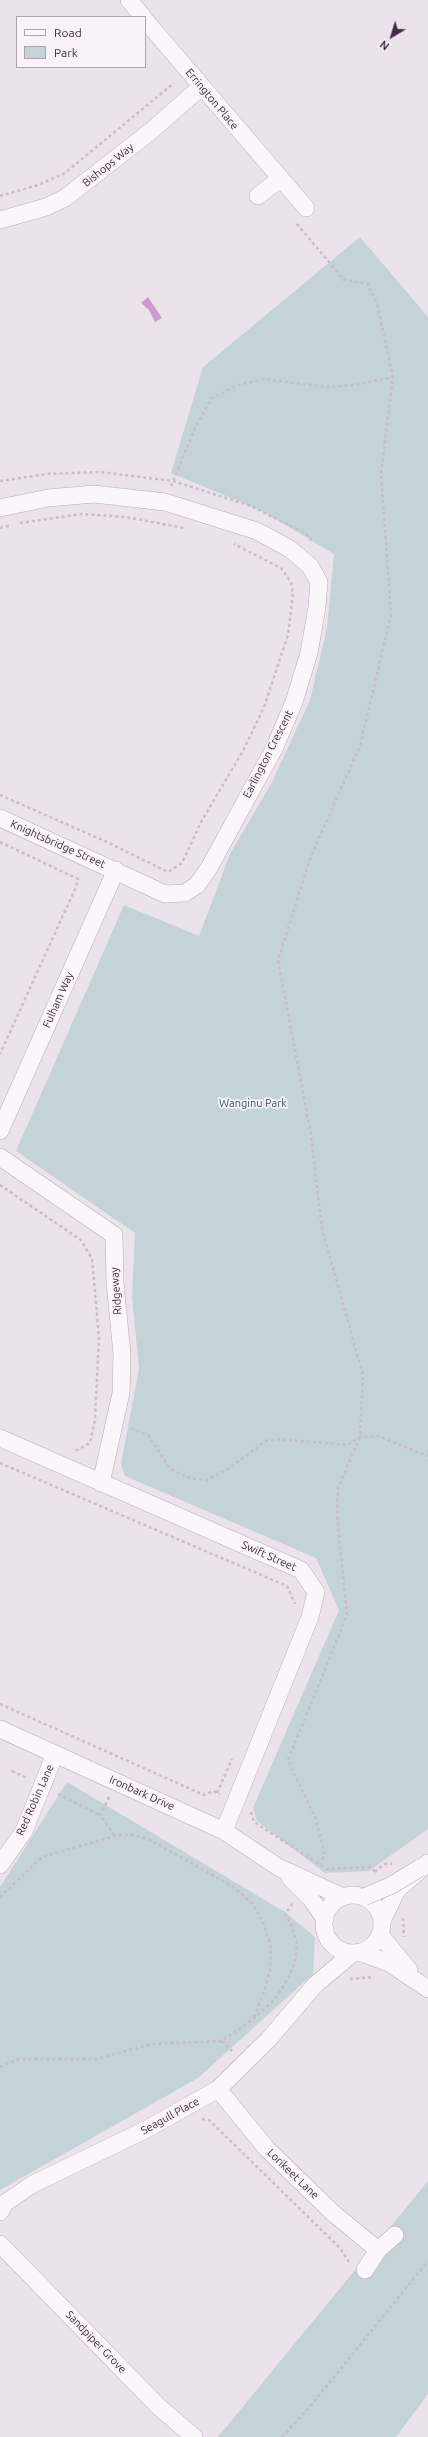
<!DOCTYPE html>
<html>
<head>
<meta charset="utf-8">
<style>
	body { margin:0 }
	#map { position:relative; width:428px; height:2437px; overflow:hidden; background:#ece2ec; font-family:Ubuntu,sans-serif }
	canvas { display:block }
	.legend { position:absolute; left:16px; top:16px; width:130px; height:52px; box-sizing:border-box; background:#f9f3f9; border:1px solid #b1a2b1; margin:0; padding:5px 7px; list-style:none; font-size:12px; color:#462844 }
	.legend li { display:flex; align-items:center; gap:8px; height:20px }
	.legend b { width:20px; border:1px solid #b1a2b1 }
	.north { position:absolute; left:372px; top:16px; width:40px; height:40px; -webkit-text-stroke:3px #f9f3f9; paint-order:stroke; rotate:218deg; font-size:11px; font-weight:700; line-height:16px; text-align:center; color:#462844 }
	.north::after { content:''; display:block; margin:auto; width:14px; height:18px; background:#462844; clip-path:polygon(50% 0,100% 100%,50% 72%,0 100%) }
</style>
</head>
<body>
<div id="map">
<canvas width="428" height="2437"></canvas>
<ul class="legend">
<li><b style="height:5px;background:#faf6f9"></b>Road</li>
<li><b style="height:11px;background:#c3d3d7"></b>Park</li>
</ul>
<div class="north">N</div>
</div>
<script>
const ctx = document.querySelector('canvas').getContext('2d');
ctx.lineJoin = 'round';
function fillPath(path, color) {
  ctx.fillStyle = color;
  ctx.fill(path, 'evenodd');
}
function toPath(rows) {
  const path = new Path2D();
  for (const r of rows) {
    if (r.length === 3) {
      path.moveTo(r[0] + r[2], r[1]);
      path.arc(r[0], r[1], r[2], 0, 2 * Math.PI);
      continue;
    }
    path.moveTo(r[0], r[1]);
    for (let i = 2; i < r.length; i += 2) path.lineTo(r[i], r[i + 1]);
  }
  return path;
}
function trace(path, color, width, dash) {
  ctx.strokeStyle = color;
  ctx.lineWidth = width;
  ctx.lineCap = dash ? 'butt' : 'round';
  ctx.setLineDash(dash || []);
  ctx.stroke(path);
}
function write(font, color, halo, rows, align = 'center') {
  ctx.font = font + ' Ubuntu,sans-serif';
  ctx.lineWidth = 3.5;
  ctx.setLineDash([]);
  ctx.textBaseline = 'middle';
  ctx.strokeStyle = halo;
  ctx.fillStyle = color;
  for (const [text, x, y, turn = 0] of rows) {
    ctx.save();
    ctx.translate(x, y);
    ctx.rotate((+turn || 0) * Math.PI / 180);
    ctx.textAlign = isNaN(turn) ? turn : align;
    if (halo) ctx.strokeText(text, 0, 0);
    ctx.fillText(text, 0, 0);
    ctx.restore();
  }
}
fillPath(toPath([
	[360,237,428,317,428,1829,369,1871,325,1873,257,1821,253,1808,339,1610,316,1558,125,1476,121,1464,139,1369,132,1296,135,1233,16,1151,124,905,199,936,230,854,271,784,310,700,327,628,334,554,262,511,171,473,203,367],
	[67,1782,285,1912,315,1937,313,1974,198,2078,0,2190,0,1887],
	[428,2181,428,2394,396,2437,218,2437]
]), '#c3d3d7');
fillPath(toPath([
	[148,297,162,318,155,322,149,310,141,303]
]), '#cc9bcf');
const minor = toPath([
	[129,0,143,17],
	[145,20,306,208],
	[258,196,280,179],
	[0,220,46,207,65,198,151,131,201,87],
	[0,508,48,498,94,494,165,502,257,531,290,549,310,566,319,582,317,607,309,653,294,702,274,749,253,787,209,868,197,885,185,893,165,894,0,818],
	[0,1131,116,870],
	[0,1157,114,1235,115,1283,122,1354,121,1393,101,1483],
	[0,1438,301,1570,316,1592,310,1617,224,1831],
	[0,1729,224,1831,278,1867,343,1897],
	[0,1865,24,1831,55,1754],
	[290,1878,311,1899,325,1919],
	[353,1924,29],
	[382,1921,397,1890,428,1863],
	[380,1935,409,1970],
	[359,1952,389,1963,428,1989],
	[218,2089,267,2149,333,2213,378,2250],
	[0,2212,5,2203,33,2184,147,2129,218,2089,268,2040,315,1985,353,1953],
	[0,2244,159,2407,194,2437],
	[365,2270,378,2250,395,2235]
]);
trace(minor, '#baaaba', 18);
trace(toPath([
	[0,196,38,185,65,173,174,83],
	[297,224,344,280,368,284,377,304,393,377,381,473,391,615,360,746,311,856,278,960,311,1135,322,1229,363,1375,360,1437,338,1488,337,1515,347,1615,288,1760,316,1819,325,1855,318,1866],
	[0,481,47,474,100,472,173,481,251,506,303,532,311,538,310,543],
	[171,486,195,428,211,399,238,385,264,379,327,387,355,385,393,377],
	[20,523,82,514,126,517,184,528],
	[0,528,12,525],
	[0,795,107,842,168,872,182,863,201,822,243,751,264,707,288,635,293,594,291,582,281,568,234,544],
	[0,842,78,879,76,887,0,1054],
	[0,1185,81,1240,92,1259,99,1337,95,1420,90,1443,75,1451],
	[131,1428,149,1436,170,1469,189,1478,207,1480,228,1469,266,1441,276,1439,348,1445,360,1437,378,1436,428,1456],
	[0,1463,287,1586,295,1604],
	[0,1704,204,1795,213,1791,220,1794],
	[12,1771,27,1778],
	[217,1793,232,1759],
	[58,1794,100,1815],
	[109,1797,100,1815,115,1836],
	[251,1812,254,1822,327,1869,370,1867,377,1873],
	[375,1872,384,1864,392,1864],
	[0,1897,42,1857,119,1835,133,1835,148,1839,232,1886,252,1903,263,1922,271,1948,270,1969,265,1989,254,2017],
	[403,1918,404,1937],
	[350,1979,373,1977],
	[222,2041,232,2051],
	[0,2067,19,2059,96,2059,152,2044,222,2041,253,2019,275,1999,288,1979,295,1962,297,1944,292,1927,285,1914,293,1903],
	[202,2119,209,2120,340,2248,349,2262],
	[282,2437,308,2409,428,2261]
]), '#c8bcc6', 2.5, [3, 3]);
trace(minor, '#faf6f9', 17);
const minorBridge = toPath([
	[364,1897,392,1885,420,1868]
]);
trace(minorBridge, '#baaaba', 18, []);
trace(minorBridge, '#faf6f9', 17);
write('11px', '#462844', '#f9f3f9', [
	["Errington Place",212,99,50],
	["Bishops Way",108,165,-39],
	["Earlington Crescent",268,754,-63],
	["Knightsbridge Street",58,844,24],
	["Fulham Way",58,1000,-66],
	["Ridgeway",116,1291,-94],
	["Swift Street",269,1556,24],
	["Ironbark Drive",142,1793,24],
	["Red Robin Lane",35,1800,-66],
	["Seagull Place",170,2116,-29],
	["Lorikeet Lane",293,2174,44],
	["Sandpiper Grove",96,2342,46]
]);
write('11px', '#345863', '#f9f3f9', [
	["Wanginu Park",253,1103]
]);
</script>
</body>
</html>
